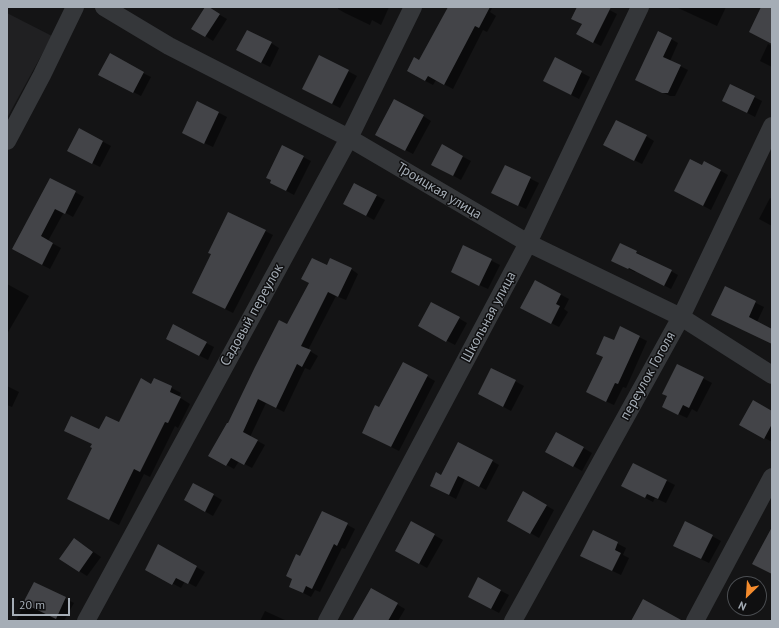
<!DOCTYPE html>
<html>
<head>
<meta charset="utf-8">
<style>
	body { margin:0 }
	#map { position:relative; width:779px; height:628px; overflow:hidden; background:#141415; font-family:"PT Sans",sans-serif }
	canvas { display:block }
	.frame { position:absolute; inset:0; border:8px solid #a5adb6; pointer-events:none }
	.north { position:absolute; left:727px; top:576px; width:40px; height:40px; box-sizing:border-box; background:#0f0f10; border:1px solid #4b4e52; border-radius:50%; rotate:205deg; font-size:11px; font-weight:700; line-height:16px; text-align:center; color:#a5adb6 }
	.north::after { content:''; display:block; margin:auto; width:14px; height:18px; background:#f48b2d; clip-path:polygon(50% 0,100% 100%,50% 72%,0 100%) }
	.scale { position:absolute; left:12px; top:598px; width:58px; height:18px; box-sizing:border-box; border:2px solid #a5adb6; border-top:0; padding-left:5px; font-size:12px; line-height:14px; white-space:nowrap; color:#a5adb6; -webkit-text-stroke:3px #0f0f10; paint-order:stroke }
</style>
</head>
<body>
<div id="map">
<canvas width="779" height="628"></canvas>
<div class="frame"></div>
<div class="north">N</div>
<div class="scale">20 m</div>
</div>
<script>
const ctx = document.querySelector('canvas').getContext('2d');
ctx.lineJoin = 'round';
function fillPath(path, color) {
  ctx.fillStyle = color;
  ctx.fill(path, 'evenodd');
}
function toPath(rows) {
  const path = new Path2D();
  for (const r of rows) {
    path.moveTo(r[0], r[1]);
    for (let i = 2; i < r.length; i += 2) path.lineTo(r[i], r[i + 1]);
  }
  return path;
}
function trace(path, color, width, dash) {
  ctx.strokeStyle = color;
  ctx.lineWidth = width;
  ctx.lineCap = dash ? 'butt' : 'round';
  ctx.setLineDash(dash || []);
  ctx.stroke(path);
}
function write(font, color, halo, rows, align = 'center') {
  ctx.font = font + ' "PT Sans",sans-serif';
  ctx.lineWidth = 3;
  ctx.setLineDash([]);
  ctx.textBaseline = 'middle';
  ctx.strokeStyle = halo;
  ctx.fillStyle = color;
  for (const [text, x, y, turn = 0] of rows) {
    ctx.save();
    ctx.translate(x, y);
    ctx.rotate((+turn || 0) * Math.PI / 180);
    ctx.textAlign = isNaN(turn) ? turn : align;
    if (halo) ctx.strokeText(text, 0, 0);
    ctx.fillText(text, 0, 0);
    ctx.restore();
  }
}
fillPath(toPath([
	[7,13,52,36,7,118]
]), '#202022');
fillPath(toPath([
	[206,7,227,19,213,41,193,28],
	[338,7,389,7,381,25,372,20,370,25,345,13,338,9],
	[448,7,490,7,492,8,490,12,496,16,487,32,483,30,453,89,436,80,433,85,416,76,420,61],
	[578,7,604,7,617,14,601,46,585,38],
	[676,7,726,7,717,26],
	[671,39,678,43,670,61,688,70,675,96,670,96,643,83],
	[271,43,279,48,270,67,246,55],
	[768,44,772,46,772,67,760,61],
	[320,56,357,76,340,108,311,93],
	[555,59,590,77,579,99,552,85],
	[143,73,151,77,141,96,108,79],
	[754,97,762,101,755,117,732,105],
	[198,102,227,117,213,147,191,137],
	[423,116,431,121,413,154,384,139],
	[79,129,111,146,100,167,76,155],
	[646,136,654,141,642,164,612,149],
	[442,146,471,161,461,180,441,169],
	[303,157,311,161,294,195,279,187,273,180],
	[505,166,539,183,526,209,501,197],
	[721,171,728,175,711,210,675,191],
	[50,179,84,197,73,217,64,212,48,241,61,248,50,269,21,254],
	[354,184,385,200,374,220,352,208],
	[770,198,772,199,772,226,759,219],
	[265,231,273,235,233,313,201,297],
	[621,244,678,275,671,289,636,271,635,272,619,264],
	[464,247,500,265,488,289,460,276],
	[328,267,351,269,358,274,346,300,336,296,308,350,318,356,310,370,305,368,284,412,266,403,250,437,265,445,252,468,239,461,234,469,209,455,288,326],
	[535,281,569,299,564,309,568,312,559,327,529,312],
	[7,284,29,296,7,334],
	[725,288,764,307,757,322,772,330,772,343,720,319],
	[432,303,467,323,455,345,419,326],
	[621,328,647,341,626,388,623,387,614,405,594,396],
	[175,343,206,343,214,347,208,360],
	[403,363,435,381,399,451,371,437,380,408],
	[677,365,712,383,697,412,692,409,687,418,672,411],
	[492,369,524,386,511,411,487,398],
	[155,379,181,393,179,397,190,404,178,428,175,426,150,477,144,474,119,525,78,504,93,448,93,444,65,431,100,431,119,423,152,385],
	[7,386,19,392,12,407,7,405],
	[772,412,772,442,741,425],
	[557,433,592,453,582,471,547,451],
	[492,461,499,465,486,490,465,479,456,499,431,486,442,476],
	[633,464,675,485,666,503,655,498,653,502,630,490],
	[194,484,222,500,213,516,185,500],
	[524,493,554,510,539,538,508,520],
	[323,512,355,529,345,549,342,548,320,592,315,590,311,597,290,586,301,557],
	[686,522,721,541,709,563,682,550],
	[412,523,443,540,427,568,396,550],
	[593,531,626,548,623,555,629,558,621,575,589,560],
	[82,544,101,557,87,576,79,571],
	[159,546,205,572,196,587,185,581,181,588,146,569],
	[478,579,509,595,499,613,469,597],
	[34,583,74,603,64,621,16,621],
	[371,589,405,609,398,621,358,621],
	[265,611,287,621,260,621]
]), '#0007');
fillPath(toPath([
	[205,7,209,7,220,14,205,37,191,29],
	[448,7,490,7,479,28,475,26,444,85,428,76,425,81,407,71,414,57,419,60],
	[577,7,611,7,593,43,576,34,582,24,571,19],
	[761,7,772,7,772,44,749,32],
	[247,30,272,42,261,63,236,50],
	[658,31,672,38,663,57,681,65,668,93,662,93,635,80],
	[110,53,144,72,133,93,98,75],
	[319,55,349,70,332,104,302,89],
	[555,57,582,71,571,95,543,81],
	[730,84,755,96,747,113,722,101],
	[394,99,424,115,405,151,375,135],
	[197,101,219,112,204,144,182,133],
	[616,120,647,135,634,161,603,145],
	[79,128,103,141,92,164,67,151],
	[442,144,463,156,453,176,431,165],
	[282,145,304,156,286,191,270,183,271,180,266,178],
	[690,159,702,165,704,161,721,170,703,206,674,191],
	[505,165,531,177,518,206,491,193],
	[50,178,76,191,65,214,55,209,41,236,53,243,42,265,12,249],
	[354,183,377,195,366,216,343,204],
	[228,212,266,230,225,309,192,293,211,254,208,253],
	[620,243,637,251,636,253,672,270,664,286,629,268,628,269,611,261],
	[463,245,492,259,479,286,451,272],
	[312,258,327,265,330,258,352,268,338,297,328,292,301,346,311,350,302,367,297,364,276,408,258,399,243,432,258,440,244,465,231,458,226,466,208,456,227,423,228,423,255,367,279,320,287,324,309,283,301,279],
	[535,280,561,294,556,304,560,306,551,324,520,308],
	[725,286,756,301,749,317,772,329,772,344,711,315],
	[431,302,460,317,446,342,418,326],
	[173,324,207,342,199,356,166,339],
	[620,326,640,336,618,384,615,383,606,402,586,392,603,357,596,354,604,336,614,340],
	[403,362,428,375,391,447,362,433,375,405,379,407],
	[677,364,704,377,689,408,683,405,678,415,662,407,667,396,662,394],
	[491,368,516,380,503,407,478,394],
	[141,378,151,384,154,378,172,386,170,392,181,397,168,423,165,422,140,472,134,469,109,520,67,499,92,448,90,447,92,444,64,431,71,416,99,429,106,416,119,422],
	[753,400,772,411,772,424,764,439,739,425],
	[556,432,584,447,573,467,545,452],
	[458,442,493,460,479,487,458,476,449,495,430,486,436,472,441,475],
	[633,463,667,480,658,499,647,494,645,498,621,486],
	[193,483,214,494,205,512,184,500],
	[523,491,547,505,530,534,507,521],
	[322,511,348,523,337,546,334,544,312,589,306,586,303,593,289,587,292,579,286,576,296,554,300,556],
	[411,521,435,534,419,564,395,551],
	[685,521,713,535,701,559,673,546],
	[772,527,772,574,752,564],
	[593,530,618,542,615,550,621,553,612,571,580,556],
	[74,538,93,552,79,572,59,559],
	[158,544,197,566,188,584,176,578,172,585,145,570],
	[478,577,501,590,491,609,468,597],
	[34,582,66,597,56,619,23,603],
	[371,588,398,603,388,621,352,621],
	[643,599,683,621,631,621]
]), '#434448');
trace(toPath([
	[104,7,169,46,349,138,528,243,681,317,772,375],
	[7,141,42,75,75,7],
	[86,621,349,138,413,7],
	[327,621,528,243,640,7],
	[513,621,681,317,772,126],
	[695,621,772,477]
]), '#35373a', 18);
write('14px', '#a5adb6', '#0f0f10', [
	["Троицкая улица",439,191,31],
	["Садовый переулок",252,315,-61],
	["Школьная улица",489,317,-62],
	["переулок Гоголя",648,376,-61]
]);
</script>
</body>
</html>
